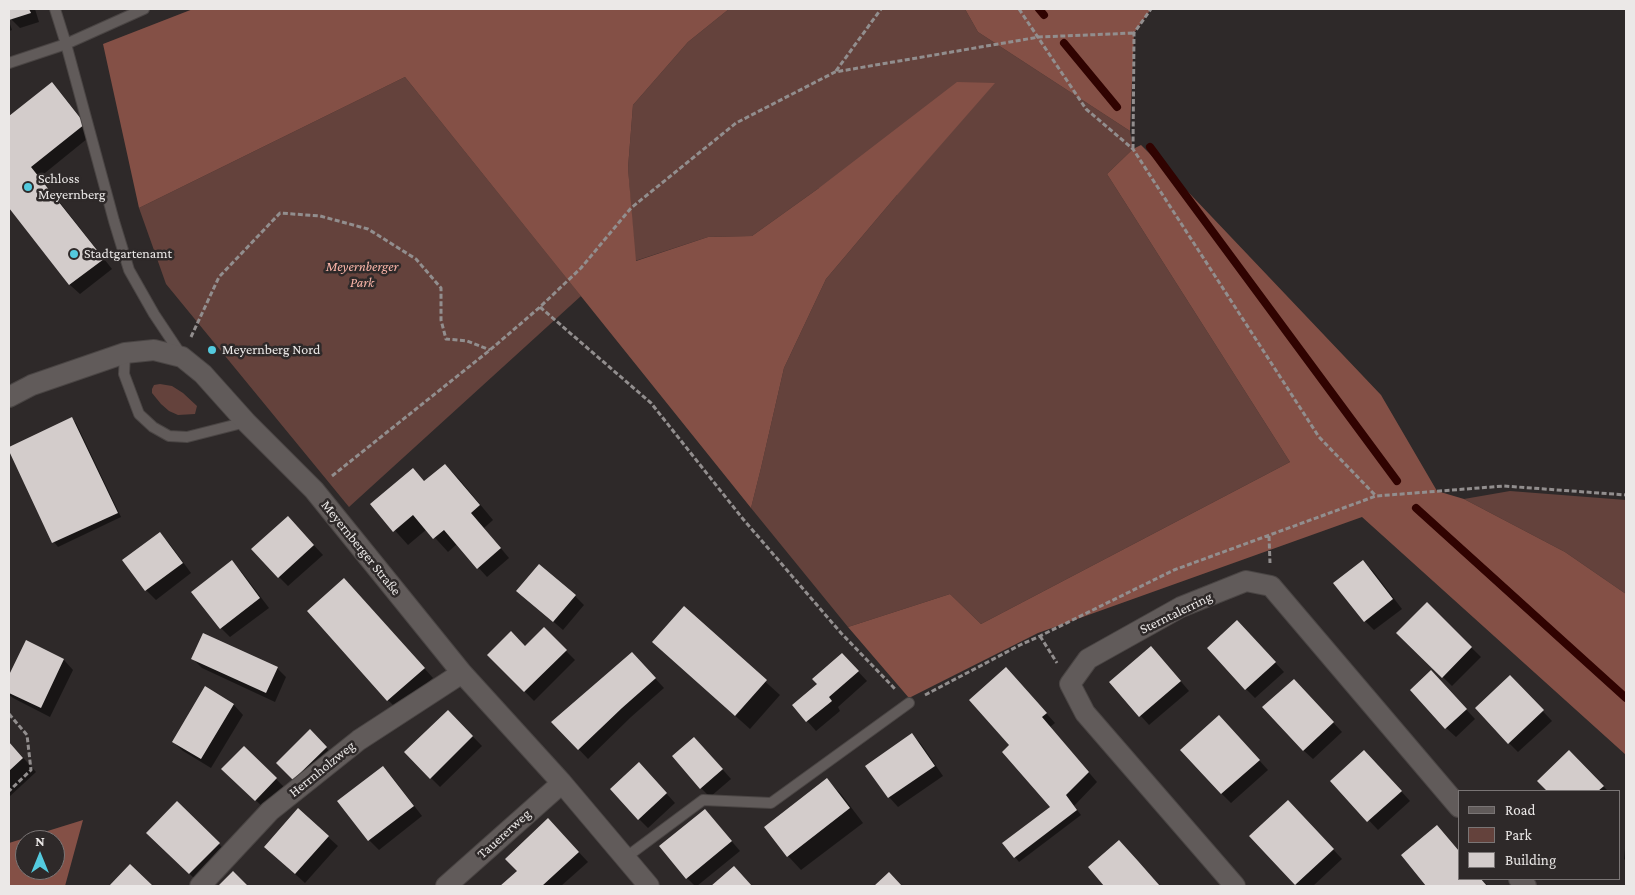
<!DOCTYPE html>
<html>
<head>
<meta charset="utf-8">
<style>
	body { margin:0 }
	#map { position:relative; width:1635px; height:895px; overflow:hidden; background:#2e2929; font-family:"Crimson Pro",serif }
	canvas { display:block }
	.frame { position:absolute; inset:0; border:10px solid #ebe8e7; pointer-events:none }
	.legend { position:absolute; left:1458px; top:790px; width:162px; height:90px; box-sizing:border-box; background:#2e2929; border:1px solid #7a7575; margin:0; padding:6px 9px; list-style:none; font-size:15px; color:#ebe8e7 }
	.legend li { display:flex; align-items:center; gap:10px; height:25px }
	.legend b { width:25px; border:1px solid #7a7575 }
	.north { position:absolute; left:15px; top:830px; width:50px; height:50px; box-sizing:border-box; background:#2e2929; border:1px solid #7a7575; border-radius:50%; rotate:0deg; font-size:14px; font-weight:700; line-height:20px; text-align:center; color:#ebe8e7 }
	.north::after { content:''; display:block; margin:auto; width:18px; height:22px; background:#54cade; clip-path:polygon(50% 0,100% 100%,50% 72%,0 100%) }
</style>
</head>
<body>
<div id="map">
<canvas width="1635" height="895"></canvas>
<div class="frame"></div>
<ul class="legend">
<li><b style="height:6px;background:#615b5a"></b>Road</li>
<li><b style="height:14px;background:#64423c"></b>Park</li>
<li><b style="height:14px;background:#d3cccb"></b>Building</li>
</ul>
<div class="north">N</div>
</div>
<script>
const ctx = document.querySelector('canvas').getContext('2d');
ctx.lineJoin = 'round';
function fillPath(path, color) {
  ctx.fillStyle = color;
  ctx.fill(path, 'evenodd');
}
function toPath(rows) {
  const path = new Path2D();
  for (const r of rows) {
    path.moveTo(r[0], r[1]);
    for (let i = 2; i < r.length; i += 2) path.lineTo(r[i], r[i + 1]);
  }
  return path;
}
function trace(path, color, width, dash) {
  ctx.strokeStyle = color;
  ctx.lineWidth = width;
  ctx.lineCap = dash ? 'butt' : 'round';
  ctx.setLineDash(dash || []);
  ctx.stroke(path);
}
function write(font, color, halo, rows, align = 'center') {
  ctx.font = font + ' "Crimson Pro",serif';
  ctx.lineWidth = 5;
  ctx.setLineDash([]);
  ctx.textBaseline = 'middle';
  ctx.strokeStyle = halo;
  ctx.fillStyle = color;
  for (const [text, x, y, turn = 0] of rows) {
    ctx.save();
    ctx.translate(x, y);
    ctx.rotate((+turn || 0) * Math.PI / 180);
    ctx.textAlign = isNaN(turn) ? turn : align;
    if (halo) ctx.strokeText(text, 0, 0);
    ctx.fillText(text, 0, 0);
    ctx.restore();
  }
}
fillPath(toPath([
	[729,9,965,9,978,32,1130,131,1133,149,1107,174,1290,462,981,624,950,594,848,627,751,508,761,468,784,368,826,279,897,195,819,188,752,236,708,237,635,261,628,168,633,105,688,42],
	[405,77,581,296,349,507,166,284,139,208],
	[160,384,172,386,183,393,197,406,195,414,178,415,169,411,161,404,152,393,152,389,154,385],
	[1510,491,1626,500,1626,594,1565,552,1464,499]
]), '#64423c');
fillPath(toPath([
	[193,9,729,9,688,42,633,105,628,168,636,261,708,237,752,236,819,188,957,82,995,83,897,195,826,279,784,368,761,468,751,508,405,77,139,208,103,44],
	[965,9,1151,9,1134,33,1130,131,978,32],
	[1141,145,1192,196,1381,395,1437,491,1464,499,1565,552,1626,594,1626,755,1362,517,1038,633,909,698,848,627,950,594,981,624,1290,462,1107,174,1133,149],
	[83,820,65,886,9,886,9,843],
	[25,840,55,840,55,870,25,870]
]), '#845046');
fillPath(toPath([
	[9,9,35,9,39,22,20,28,9,17],
	[9,21,12,30,9,31],
	[52,84,61,93,93,134,40,177,112,269,80,294,70,285,9,206,9,118],
	[72,419,76,423,121,517,58,547,54,542,9,448],
	[445,465,459,479,493,520,484,528,509,558,487,577,457,544,448,552,427,529,408,545,372,505,413,470,425,482],
	[297,527,323,555,288,586,279,577],
	[160,534,169,543,191,573,156,600,146,590,124,561],
	[231,562,241,571,269,608,230,637,221,628],
	[1363,562,1373,571,1402,609,1374,630,1365,621],
	[518,591,575,596,584,605,563,630],
	[358,594,433,678,397,709,388,700],
	[1427,604,1481,657,1452,686,1398,633],
	[684,608,780,695,750,729,667,655],
	[544,629,575,660,534,701,489,655,525,648],
	[1246,631,1284,672,1255,698,1246,689],
	[26,642,64,660,73,670,50,717,13,698,9,695,9,678],
	[1160,657,1189,691,1149,725,1111,683],
	[193,659,277,668,286,677,275,702,202,668],
	[641,663,664,688,631,717,588,759,553,722],
	[851,664,867,681,838,707,840,711,816,731,793,705],
	[1015,678,1055,723,1050,727,1097,782,1074,806,1081,815,1019,862,1015,857,1052,808,1011,745],
	[1440,681,1475,719,1456,737,1446,728],
	[1519,686,1552,721,1518,752,1509,743],
	[206,688,234,705,243,715,211,768,183,751,173,742],
	[1303,690,1342,732,1313,759,1303,750],
	[448,711,482,746,440,787,405,752],
	[1228,726,1268,770,1231,803,1221,793],
	[310,731,335,757,303,788,278,763],
	[912,734,921,744,943,776,898,807,889,797,867,766],
	[9,742,36,772,9,797],
	[244,747,285,788,265,809,232,778],
	[704,748,731,779,710,797,701,788],
	[1569,752,1608,791,1549,791,1539,781],
	[1374,761,1410,801,1378,830,1332,781],
	[383,768,392,777,422,816,379,850,369,840,339,801],
	[648,773,675,803,648,828,639,819],
	[827,780,841,794,863,823,801,870,788,856],
	[177,803,228,853,199,883,148,833],
	[705,810,740,851,697,886,695,886,687,878],
	[1298,811,1342,859,1313,886,1298,886,1251,836],
	[1437,827,1459,851,1459,879,1481,879,1488,886,1427,886,1402,856],
	[557,829,588,862,561,886,502,886,519,871],
	[328,837,338,846,305,883,275,856],
	[1626,838,1626,861,1624,859],
	[1128,851,1160,886,1106,886,1089,868]
]), '#0007');
trace(toPath([
	[1039,9,1044,15],
	[1064,43,1117,107],
	[1150,147,1397,481],
	[1416,508,1626,698]
]), '#300301', 8);
fillPath(toPath([
	[9,9,29,9,31,13,9,20],
	[52,82,85,124,31,167,104,259,69,285,9,208,9,116],
	[72,417,118,513,52,543,9,451,9,447],
	[445,464,480,505,471,513,501,548,477,569,444,530,433,539,413,515,393,532,370,504,413,468,424,481],
	[288,516,314,545,278,578,251,549],
	[160,532,183,563,145,591,122,560],
	[232,560,260,598,220,629,191,592],
	[1363,560,1393,599,1364,622,1333,583],
	[539,564,576,595,553,622,516,591],
	[344,578,425,668,387,701,307,611],
	[1427,602,1472,647,1442,678,1396,633],
	[684,606,767,680,735,716,652,642],
	[1237,620,1276,662,1245,690,1207,648],
	[544,627,567,650,524,692,487,655,511,631,525,646],
	[203,633,278,667,266,693,191,659],
	[26,640,64,659,41,708,9,693,9,675],
	[1151,646,1181,681,1139,717,1109,682],
	[632,652,656,678,622,708,578,750,551,722],
	[842,653,859,671,829,697,832,701,806,722,792,705,817,684,812,679],
	[1006,667,1047,713,1042,717,1089,772,1066,795,1077,810,1014,858,1002,843,1050,807,1002,752,1009,745,969,700],
	[1431,670,1467,709,1445,729,1410,690],
	[1510,675,1544,710,1508,744,1475,708],
	[1294,679,1334,722,1303,751,1262,707],
	[205,686,234,704,201,759,172,742],
	[448,710,473,736,430,779,404,752],
	[1219,715,1260,760,1221,794,1180,750],
	[310,729,327,747,293,780,276,763],
	[912,733,935,766,888,798,865,766],
	[694,737,723,769,700,789,672,756],
	[9,742,23,758,9,771],
	[244,746,277,778,255,801,221,769],
	[1364,750,1402,791,1367,822,1330,781],
	[1569,750,1604,786,1598,791,1547,791,1537,781],
	[639,762,667,793,638,820,610,789],
	[383,766,414,806,368,841,337,801],
	[827,778,850,808,787,857,764,827],
	[1288,800,1334,849,1295,885,1249,836],
	[177,801,220,843,189,874,146,833],
	[298,808,329,836,295,874,264,847],
	[705,809,732,841,686,879,659,846],
	[548,818,579,852,542,886,500,886,517,871,505,859],
	[1437,825,1459,851,1459,879,1481,879,1487,886,1426,886,1401,855],
	[1119,840,1138,861,1160,886,1104,886,1088,867],
	[130,864,153,886,109,886],
	[734,866,752,886,711,886],
	[233,871,248,886,218,886],
	[889,872,902,886,874,886]
]), '#d3cccb');
const lane = toPath([
	[55,9,66,44,114,221,129,270,154,314,182,356],
	[9,63,66,44,144,9],
	[125,353,124,374,139,414,153,427,169,436,187,437,246,422],
	[625,858,703,800,771,803,909,703]
]);
const street = toPath([
	[9,397,32,385,125,353,154,350,182,357,203,374,246,422,314,490,462,673,562,783,649,886],
	[1519,879,1526,886],
	[200,886,270,811,359,740,462,673],
	[446,886,562,783],
	[1235,886,1085,713,1070,684,1088,659,1181,607,1246,581,1271,586,1459,807]
]);
trace(lane, '#4a4544', 12);
trace(street, '#4a4544', 22);
trace(toPath([
	[1019,9,1086,109,1133,149,1319,437,1376,496],
	[836,71,881,9],
	[1133,149,1134,33,1151,9],
	[540,307,651,403,743,519,841,633,896,690],
	[191,337,219,277,280,213,320,216,368,229,416,259,441,288,441,320,446,339,467,341,490,350],
	[332,476,490,350,540,307,581,268,631,208,736,123,835,72,1039,37,1134,33],
	[1269,536,1270,563],
	[1040,636,1057,663],
	[925,695,1020,645,1040,636,1174,570,1376,496,1504,486,1626,495],
	[9,714,27,735,31,770,9,791]
]), '#928e8e', 3, [5, 2.5]);
trace(lane, '#615b5a', 10);
trace(street, '#615b5a', 20);
for (const [x, y, r, color] of [
	[28,187,5,"#54cade"],
	[74,254,5,"#54cade"],
	[212,350,5,"#54cade"]
]) {
  const dot = new Path2D();
  dot.arc(x, y, r, 0, 2 * Math.PI);
  ctx.fillStyle = color;
  ctx.fill(dot);
  trace(dot, '#2e2929', 2);
}
write('14px', '#ebe8e7', '#2e2929', [
	["Schloss",38,179],
	["Meyernberg",38,195],
	["Stadtgartenamt",84,254],
	["Meyernberg Nord",222,350]
], 'left');
write('italic 14px', '#f9b4a8', '#2e2929', [
	["Meyernberger",362,267],
	["Park",362,283]
]);
write('14px', '#ebe8e7', '#2e2929', [
	["Meyernberger Straße",361,548,51],
	["Sterntalerring",1176,613,-26],
	["Herrnholzweg",322,769,-39],
	["Tauererweg",504,834,-42]
]);
</script>
</body>
</html>
